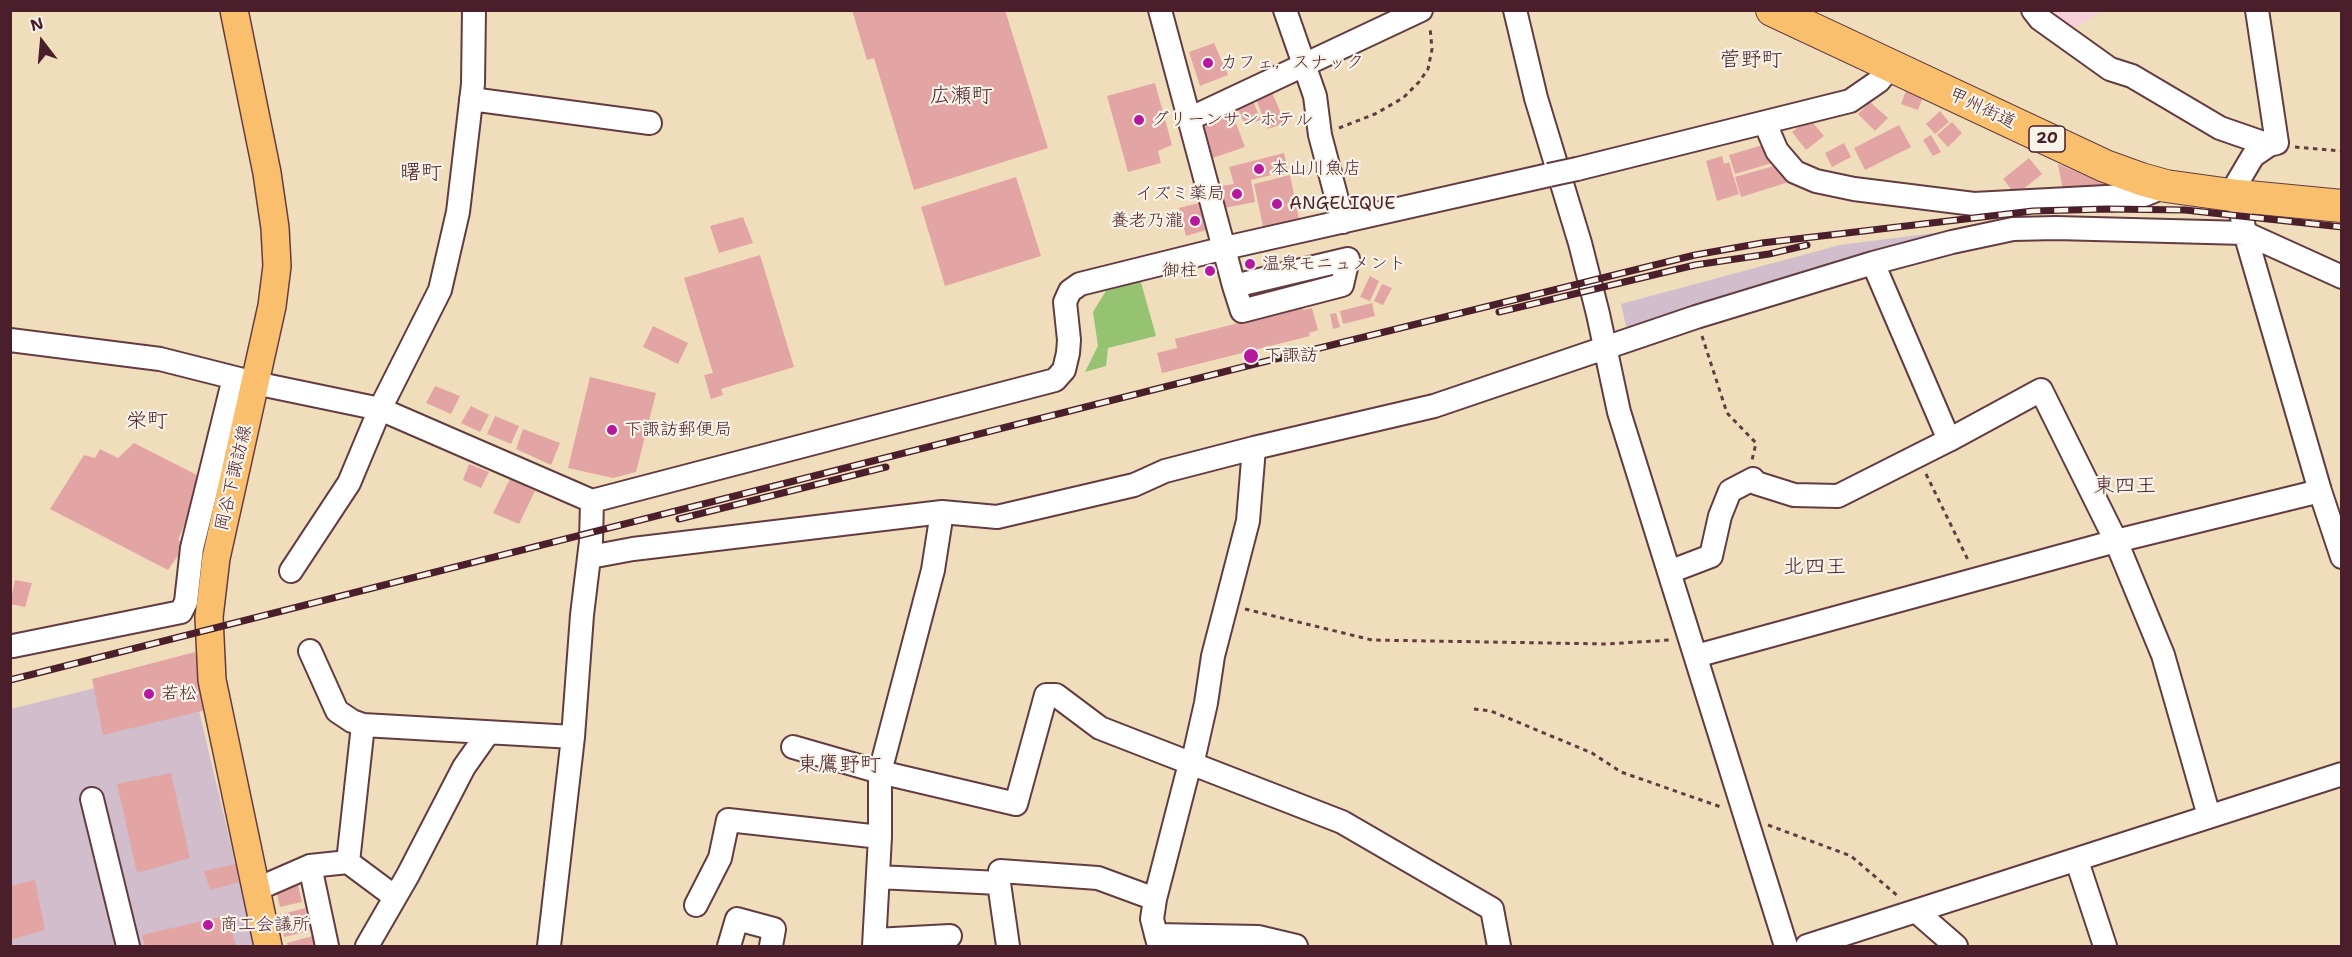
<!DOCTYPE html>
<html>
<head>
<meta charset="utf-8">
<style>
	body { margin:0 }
	#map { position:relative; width:2352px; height:957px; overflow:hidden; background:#f0ddbc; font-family:"Shantell Sans",sans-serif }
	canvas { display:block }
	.frame { position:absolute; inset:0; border:12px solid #4a1f2b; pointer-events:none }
	.north { position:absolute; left:12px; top:12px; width:60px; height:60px; -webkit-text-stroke:4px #f7f3e8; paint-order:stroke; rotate:344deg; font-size:16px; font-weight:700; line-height:24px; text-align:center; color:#4a1f2b }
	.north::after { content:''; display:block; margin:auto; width:21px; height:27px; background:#4a1f2b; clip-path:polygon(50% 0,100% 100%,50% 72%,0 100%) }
</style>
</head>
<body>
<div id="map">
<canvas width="2352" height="957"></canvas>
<div class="frame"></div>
<div class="north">N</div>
</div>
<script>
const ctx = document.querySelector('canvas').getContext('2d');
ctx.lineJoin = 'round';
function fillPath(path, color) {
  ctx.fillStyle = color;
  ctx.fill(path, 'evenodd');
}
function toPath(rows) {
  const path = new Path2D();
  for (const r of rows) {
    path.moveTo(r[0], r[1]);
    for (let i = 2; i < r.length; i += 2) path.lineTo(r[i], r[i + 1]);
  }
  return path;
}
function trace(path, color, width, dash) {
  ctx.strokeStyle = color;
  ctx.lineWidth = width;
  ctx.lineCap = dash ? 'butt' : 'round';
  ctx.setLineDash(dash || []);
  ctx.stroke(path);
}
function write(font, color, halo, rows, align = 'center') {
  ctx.font = font + ' "Shantell Sans","Klee One",sans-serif';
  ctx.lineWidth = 4.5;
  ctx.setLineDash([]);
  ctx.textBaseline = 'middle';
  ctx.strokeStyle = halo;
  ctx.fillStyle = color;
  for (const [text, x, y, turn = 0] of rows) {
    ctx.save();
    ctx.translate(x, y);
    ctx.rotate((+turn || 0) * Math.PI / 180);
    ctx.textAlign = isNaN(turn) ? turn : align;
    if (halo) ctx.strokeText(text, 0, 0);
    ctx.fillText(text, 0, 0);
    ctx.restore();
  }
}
fillPath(toPath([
	[2020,11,2102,11,2072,30,2031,24]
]), '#f5cfd9');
fillPath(toPath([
	[1950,231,1962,232,1802,273,1627,330,1621,304,1840,245],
	[188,665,255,946,11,946,10,709]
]), '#d1bdcb');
fillPath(toPath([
	[1140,279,1156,336,1108,348,1106,366,1085,372,1098,346,1093,312,1109,286]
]), '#95c371');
fillPath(toPath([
	[852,10,1005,10,1048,148,914,190,874,58,867,60],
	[1214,43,1228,75,1200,86,1189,52],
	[1155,83,1172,145,1158,151,1161,163,1128,172,1107,96],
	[1909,83,1926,89,1918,110,1901,104],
	[1271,90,1285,123,1268,129,1255,97],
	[1251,96,1261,120,1245,125,1235,103],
	[1870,102,1888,118,1875,131,1858,114],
	[1231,110,1245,147,1213,158,1200,121],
	[1940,111,1949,122,1935,134,1926,124],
	[1809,118,1824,136,1806,150,1792,132],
	[1952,122,1962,133,1948,147,1937,135],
	[1899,125,1911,147,1865,170,1854,148],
	[1931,135,1941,152,1933,156,1923,140],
	[1844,143,1851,157,1832,167,1825,153],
	[1766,144,1772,163,1735,174,1729,155],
	[1284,153,1288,171,1251,180,1255,202,1224,208,1220,186,1234,184,1229,167],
	[1722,156,1724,164,1729,162,1739,194,1717,201,1706,161],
	[2029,158,2042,174,2016,195,2003,179],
	[1784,163,1789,182,1741,197,1735,177],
	[2058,164,2110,186,2085,196,2062,186],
	[1290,175,1300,224,1264,231,1254,184],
	[1016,177,1041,256,945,286,921,207],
	[1203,202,1210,229,1186,236,1179,208],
	[743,217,753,243,719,253,710,226],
	[760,255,794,367,721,389,723,395,711,399,704,375,713,373,684,278],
	[1370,276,1379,281,1370,301,1360,297],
	[1382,284,1392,288,1383,305,1374,301],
	[1372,303,1375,316,1343,324,1340,311],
	[1302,307,1303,310,1312,308,1318,330,1309,333,1310,336,1162,373,1157,353,1177,348,1175,339],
	[1336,313,1340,327,1333,329,1330,314],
	[653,326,688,343,678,364,643,347],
	[590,377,656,393,636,472,613,478,568,468],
	[435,386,460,396,451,414,426,403],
	[471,406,489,415,480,432,461,423],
	[495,416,519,426,511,444,487,434],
	[523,429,560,443,551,465,516,449],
	[134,443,197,475,190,512,178,540,186,544,168,570,50,509,84,455,95,458,100,449,118,458],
	[469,464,489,472,481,488,463,480],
	[510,479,535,491,519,524,493,513],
	[15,580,32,583,25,607,10,604],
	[195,652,206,710,103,735,92,679],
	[171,773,190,858,137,873,117,784],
	[236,864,240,882,210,890,204,871],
	[35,880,45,930,10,940,10,886],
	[297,880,302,902,280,907,275,886],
	[305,908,309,931,284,937,279,915],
	[228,915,236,946,145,946,142,935],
	[313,936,315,946,288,946,287,943]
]), '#e3a5a3');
const minor = toPath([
	[1160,10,1234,286,1348,259,1342,285,1242,311,1234,286],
	[1285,10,1315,96,1320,135,1343,222],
	[1515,10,1536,98,1580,243,1598,314,1619,412,1786,946],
	[2033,10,2040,19,2110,69,2132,76,2220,128,2269,145],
	[2257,10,2277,143,2269,145,2253,156,2237,183,2238,196,2245,233,2342,277],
	[471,99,650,123],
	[1189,119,1421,10],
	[1765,123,1777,151,1795,172,1816,181,1854,189,1974,204,2144,195,2166,186],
	[1577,169,1850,101,1879,81,1891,66],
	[1873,263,1949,440],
	[10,340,160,359,255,383,380,409,592,501,1055,380,1064,370,1068,353,1069,340,1065,302,1070,291,1080,284,1225,248,1549,175],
	[590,557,633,549,942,512,997,517,1134,485,1165,471,1254,448,1434,406,1696,317,1873,263,1952,242,2013,229,2056,228,2245,233,2320,491,2342,557],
	[291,571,349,483,380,409,440,290,458,212,473,84,474,10],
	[1669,572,1711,556,1720,516,1730,491,1753,479,1756,483,1794,495,1838,496,1949,440,2041,390,2116,541,2163,655,2209,816],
	[13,646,181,612,186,602,192,548,234,378],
	[310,651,337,711,352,721,363,725,573,737],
	[1696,656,2116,541,2320,491],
	[793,747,880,772,1016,804,1046,695,1056,695,1100,728,1342,822,1492,909,1499,946],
	[92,799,128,946],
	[2077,861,2105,946],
	[348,862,395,897],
	[310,866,327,946],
	[878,877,999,883,1000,871,1098,878,1155,899],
	[999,883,1008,946],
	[255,890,310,866,348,862,363,725],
	[696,905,720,858,728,820,880,837],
	[1917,912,1956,946],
	[1156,935,1258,937,1296,946],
	[875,940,950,936],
	[367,946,408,875,464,767,488,733],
	[549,946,573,737,582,615,591,541,592,501],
	[729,946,737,919,774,929,771,946],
	[874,946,880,837,880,772,933,570,942,512],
	[1159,946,1152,919,1155,899,1187,775,1192,765,1206,703,1213,656,1248,521,1254,448],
	[1807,946,2342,774]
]);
const major = toPath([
	[234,10,267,173,275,228,277,266,272,306,216,558,209,617,212,680,268,946]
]);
const highway = toPath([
	[1772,10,2105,166,2141,179,2166,186,2238,196,2342,206]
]);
trace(minor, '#633c41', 26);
trace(major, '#633c41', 30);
trace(highway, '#633c41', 34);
trace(toPath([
	[1339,128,1375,114,1403,98,1419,82,1428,69,1432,49,1430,27],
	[2295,147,2342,151],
	[1702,336,1727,413,1756,443,1752,460],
	[1926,474,1969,562],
	[1245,609,1372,640,1606,644,1670,640],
	[1474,709,1491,711,1592,753,1621,772,1721,807],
	[1768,825,1851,856,1899,897]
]), '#633c41', 3, [4.5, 4.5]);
trace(minor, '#fff', 22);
trace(major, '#f9bf6d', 27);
trace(highway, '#f9bf6d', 32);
const rail = toPath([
	[1499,312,1695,265,1769,254,1807,245],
	[679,519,886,467],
	[10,680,1243,367,1695,255,1762,243,2033,211,2107,209,2185,210,2342,227]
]);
trace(rail, '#4a1f2b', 7);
trace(rail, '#f7f3e8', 4.5, [14]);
const minorBridge = toPath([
	[1549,175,1577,169]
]);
trace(minorBridge, '#633c41', 26, []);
trace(minorBridge, '#fff', 22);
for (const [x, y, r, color] of [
	[1208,63,6,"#b5179e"],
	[1139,120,6,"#b5179e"],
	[1259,169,6,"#b5179e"],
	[1237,194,6,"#b5179e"],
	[1277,204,6,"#b5179e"],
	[1195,221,6,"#b5179e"],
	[1250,264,6,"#b5179e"],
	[1210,271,6,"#b5179e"],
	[1251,356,8,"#b5179e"],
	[612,430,6,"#b5179e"],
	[149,694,6,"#b5179e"],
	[208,925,6,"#b5179e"]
]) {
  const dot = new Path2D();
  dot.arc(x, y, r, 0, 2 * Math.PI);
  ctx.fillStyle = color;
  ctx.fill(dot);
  trace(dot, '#f7f3e8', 2);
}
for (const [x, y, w] of [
	[2047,139,36]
]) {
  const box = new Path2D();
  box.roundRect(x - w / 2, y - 13, w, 26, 4.5);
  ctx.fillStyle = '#f7f3e8';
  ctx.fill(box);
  trace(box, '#4a1f2b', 1.5);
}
write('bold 16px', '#4a1f2b', null, [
	["20",2047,139]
]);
write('18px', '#4a1f2b', '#f7f3e8', [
	["カフェ，スナック",1220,63],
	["グリーンサンホテル",1151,120],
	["本山川魚店",1271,169],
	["イズミ薬局",1225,194,"right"],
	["ANGELIQUE",1289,204],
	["養老乃瀧",1183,221,"right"],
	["温泉モニュメント",1262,264],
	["御柱",1198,271,"right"],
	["下諏訪",1264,356],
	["下諏訪郵便局",624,430],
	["若松",161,694],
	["商工会議所",220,925]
], 'left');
write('18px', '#4a1f2b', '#f7f3e8', [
	["甲州街道",1982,109,25],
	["岡谷下諏訪線",234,478,-77]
]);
write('21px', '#4a1f2b', '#f7f3e8', [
	["菅野町",1751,61],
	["広瀬町",961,97],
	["曙町",421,174],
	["栄町",147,422],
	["東四王",2125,487],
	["北四王",1815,568],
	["東鷹野町",839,766]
]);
</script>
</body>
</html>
